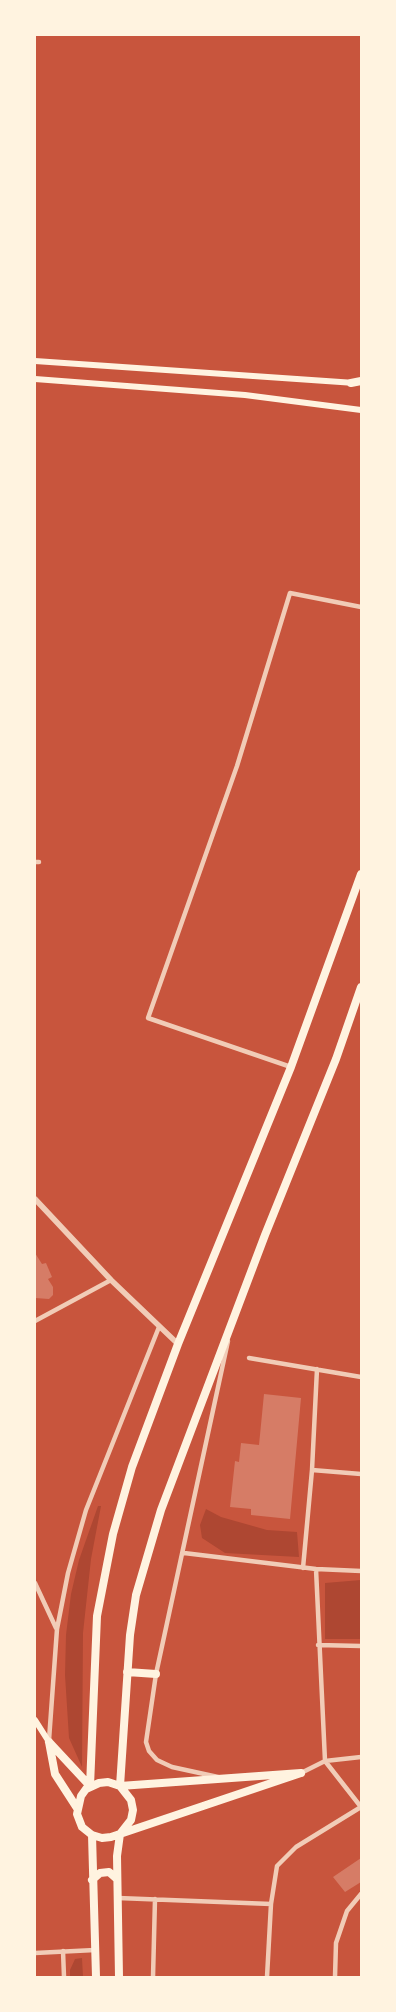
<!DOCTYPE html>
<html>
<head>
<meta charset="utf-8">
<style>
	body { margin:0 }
	#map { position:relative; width:396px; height:2012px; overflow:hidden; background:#c8553d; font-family:Cabin,sans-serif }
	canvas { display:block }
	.frame { position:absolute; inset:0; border:36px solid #fff3e0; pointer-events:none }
</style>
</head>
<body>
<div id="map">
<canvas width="396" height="2012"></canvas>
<div class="frame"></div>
</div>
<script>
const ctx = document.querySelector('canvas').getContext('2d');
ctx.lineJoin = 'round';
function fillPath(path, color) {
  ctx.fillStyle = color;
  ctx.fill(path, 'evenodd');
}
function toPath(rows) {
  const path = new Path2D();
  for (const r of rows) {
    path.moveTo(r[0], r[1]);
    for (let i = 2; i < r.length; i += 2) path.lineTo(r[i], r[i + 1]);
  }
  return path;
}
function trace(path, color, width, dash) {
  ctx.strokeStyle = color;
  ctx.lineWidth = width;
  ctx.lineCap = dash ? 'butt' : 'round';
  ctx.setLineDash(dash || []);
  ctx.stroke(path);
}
fillPath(toPath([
	[98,1506,101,1506,91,1559,83,1633,82,1767,69,1738,65,1675,66,1635,71,1594,79,1560],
	[206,1509,221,1517,267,1530,297,1532,299,1557,225,1553,202,1538,200,1525],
	[361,1580,361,1639,325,1639,325,1583],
	[82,1958,83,1977,70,1977,70,1970,75,1959]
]), '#ae4732');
fillPath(toPath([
	[35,1253,42,1264,46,1263,52,1277,48,1279,53,1287,53,1295,49,1299,35,1298],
	[264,1394,301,1398,290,1519,251,1515,251,1509,230,1507,235,1461,239,1462,241,1443,259,1445],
	[361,1858,361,1882,345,1892,333,1877]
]), '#d67c66');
trace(toPath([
	[35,862,39,862],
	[291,1067,148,1018,237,766,290,593,361,607],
	[35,1321,111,1280],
	[249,1358,361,1377],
	[312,1470,361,1474],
	[184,1553,316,1569,361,1571],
	[303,1568,312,1470,317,1369],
	[316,1569,325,1761,361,1807],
	[35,1583,56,1628],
	[318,1645,361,1646],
	[49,1740,57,1629,68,1573,86,1510,159,1327],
	[301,1773,325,1761,361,1757],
	[218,1777,172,1767,157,1760,149,1751,146,1742,156,1674,228,1341],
	[118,1898,271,1904],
	[63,1951,64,1977],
	[35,1953,95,1950],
	[153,1977,155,1899],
	[267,1977,271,1904,277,1866,296,1847,361,1807],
	[335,1977,336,1943,347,1911,361,1894]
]), '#f1ccb7', 4.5);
trace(toPath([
	[35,1199,111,1280,178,1344]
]), '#f1ccb7', 5.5);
trace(toPath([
	[35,361,355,383],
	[35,379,245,395,361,410],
	[35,1720,49,1742]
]), '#fff3e0', 6);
trace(toPath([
	[351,383,361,381],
	[127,1672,156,1674],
	[49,1742,55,1774,77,1808],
	[49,1742,90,1786],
	[301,1773,111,1837,102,1838,92,1835,82,1827,77,1814,81,1796,86,1789,99,1783,108,1782,120,1786,301,1773],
	[90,1786,97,1616,113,1534,132,1467,178,1344,291,1067,361,874],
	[120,1786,130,1635,136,1595,161,1510,265,1235,336,1059,361,987],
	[92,1835,96,1977],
	[92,1880,100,1873,109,1872,117,1879],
	[119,1977,117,1856,120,1834,131,1820,133,1810,131,1800,120,1786]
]), '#fff3e0', 8);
</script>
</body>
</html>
